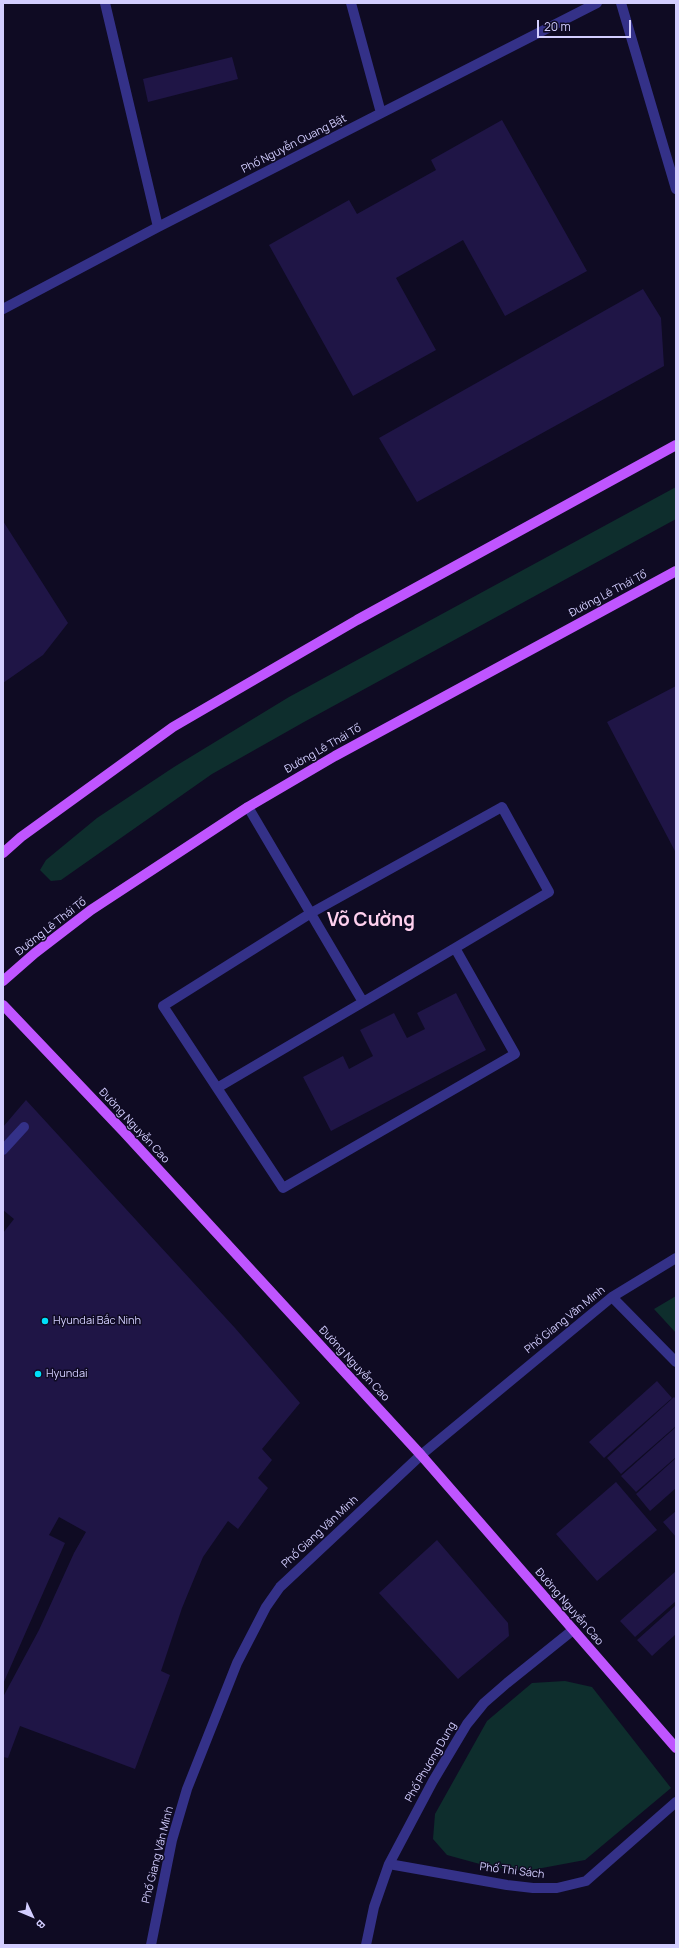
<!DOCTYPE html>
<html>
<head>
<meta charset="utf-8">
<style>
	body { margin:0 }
	#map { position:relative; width:679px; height:1948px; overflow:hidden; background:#0f0b23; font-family:Manrope,sans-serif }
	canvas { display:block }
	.frame { position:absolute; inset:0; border:4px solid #d3ceff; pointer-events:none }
	.north { position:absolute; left:12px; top:1896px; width:40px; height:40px; -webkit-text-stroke:3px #0f0b23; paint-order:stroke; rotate:134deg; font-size:11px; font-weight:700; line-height:16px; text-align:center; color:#d3ceff }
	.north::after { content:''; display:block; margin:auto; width:14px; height:18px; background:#d3ceff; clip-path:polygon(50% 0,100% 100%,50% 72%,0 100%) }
	.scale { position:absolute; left:537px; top:20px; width:94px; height:18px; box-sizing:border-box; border:2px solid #d3ceff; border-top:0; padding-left:5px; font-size:12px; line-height:14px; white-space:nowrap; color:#d3ceff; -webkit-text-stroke:3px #0f0b23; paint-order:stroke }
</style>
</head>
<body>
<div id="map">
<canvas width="679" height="1948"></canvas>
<div class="frame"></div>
<div class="north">B</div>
<div class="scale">20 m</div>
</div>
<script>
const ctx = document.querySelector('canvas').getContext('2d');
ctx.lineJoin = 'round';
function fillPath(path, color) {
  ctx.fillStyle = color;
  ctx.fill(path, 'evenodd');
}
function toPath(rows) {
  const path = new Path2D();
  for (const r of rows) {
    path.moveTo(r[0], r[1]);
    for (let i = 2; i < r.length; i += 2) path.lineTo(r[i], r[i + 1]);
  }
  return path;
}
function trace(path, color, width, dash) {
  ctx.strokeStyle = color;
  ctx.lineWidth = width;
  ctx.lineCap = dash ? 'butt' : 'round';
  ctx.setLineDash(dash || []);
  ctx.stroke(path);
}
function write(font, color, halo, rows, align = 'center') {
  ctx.font = font + ' Manrope,sans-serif';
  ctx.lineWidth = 3;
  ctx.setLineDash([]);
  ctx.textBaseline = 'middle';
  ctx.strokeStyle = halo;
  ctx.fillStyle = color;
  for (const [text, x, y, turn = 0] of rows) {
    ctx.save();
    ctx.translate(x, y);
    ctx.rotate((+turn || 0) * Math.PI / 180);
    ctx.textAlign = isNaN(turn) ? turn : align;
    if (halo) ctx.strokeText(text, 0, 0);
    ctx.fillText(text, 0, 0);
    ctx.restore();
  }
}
fillPath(toPath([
	[676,487,676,519,304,722,212,774,61,880,51,881,40,870,46,860,97,818,174,767,289,697],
	[676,1296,676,1333,654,1309],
	[565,1681,592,1687,671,1788,585,1860,526,1871,487,1866,447,1855,433,1839,435,1814,487,1721,532,1683]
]), '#0e2e2d');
fillPath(toPath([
	[232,57,238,79,148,102,143,79],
	[502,120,587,271,505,316,463,240,396,278,436,350,353,396,269,245,349,200,357,214,436,170,431,160],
	[643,289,661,318,664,366,417,502,379,438],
	[3,521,68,623,43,655,3,683],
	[676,686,676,853,607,722],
	[456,993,486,1050,331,1131,303,1077,343,1056,349,1069,373,1056,360,1030,394,1013,407,1038,425,1029,417,1013],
	[26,1100,235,1328,300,1403,262,1449,272,1460,258,1478,268,1488,238,1529,228,1521,203,1557,182,1608,161,1671,170,1675,135,1769,20,1726,8,1758,3,1757,3,1697,39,1630,74,1553,86,1532,59,1517,49,1535,65,1543,3,1684,3,1233,14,1219,3,1210,3,1127],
	[657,1381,672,1398,604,1458,589,1442],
	[674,1397,676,1399,676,1426,621,1474,607,1458],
	[676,1427,676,1457,636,1492,621,1476],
	[676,1458,676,1488,650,1511,636,1494],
	[616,1482,657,1530,597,1581,556,1534],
	[676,1511,676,1537,663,1522],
	[437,1540,508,1623,509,1636,458,1679,379,1593],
	[676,1571,676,1601,635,1637,620,1621],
	[676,1605,676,1634,652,1656,637,1640]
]), '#1f1546');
trace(toPath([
	[105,3,158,227],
	[351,3,381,113],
	[621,3,676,189],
	[3,309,158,227,597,3],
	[248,807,363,1002],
	[217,1088,455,948,549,892,502,807,311,913,163,1006,283,1188,515,1054,455,948],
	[3,1150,24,1127],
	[612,1297,676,1362],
	[389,1864,507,1885,533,1888,557,1888,586,1881,676,1802],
	[151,1945,172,1840,187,1789,237,1663,266,1607,280,1587,421,1455,612,1297,676,1258],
	[366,1945,374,1907,389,1864,433,1781,467,1724,484,1703,507,1683,573,1630]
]), '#343188', 10);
trace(toPath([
	[3,853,21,837,173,727,357,620,676,445],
	[3,981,35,953,91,910,248,807,335,756,676,571],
	[3,1005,123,1131,421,1455,676,1748]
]), '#bf55ff', 10);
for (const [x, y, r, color] of [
	[45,1321,4,"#00e0f9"],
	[38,1374,4,"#00e0f9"]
]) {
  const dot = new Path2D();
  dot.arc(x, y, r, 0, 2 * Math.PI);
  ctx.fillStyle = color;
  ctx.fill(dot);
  trace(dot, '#0f0b23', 1.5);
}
write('11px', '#d3ceff', '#0f0b23', [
	["Phố Nguyễn Quang Bật",294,144,-27],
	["Đường Lê Thái Tổ",608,594,-28],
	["Đường Lê Thái Tổ",323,749,-30],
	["Đường Lê Thái Tổ",51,927,-38],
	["Đường Nguyễn Cao",134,1126,47],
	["Phố Giang Văn Minh",565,1320,-39],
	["Đường Nguyễn Cao",354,1364,47],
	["Phố Giang Văn Minh",320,1532,-43],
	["Đường Nguyễn Cao",569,1607,49],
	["Phố Phương Dung",431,1762,-60],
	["Phố Giang Văn Minh",158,1855,-76],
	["Phố Thi Sách",512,1871,7]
]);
write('11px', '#d3ceff', '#0f0b23', [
	["Hyundai Bắc Ninh",53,1321],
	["Hyundai",46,1374]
], 'left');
write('bold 19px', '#ffd0ee', '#0f0b23', [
	["Võ Cường",371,921]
]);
</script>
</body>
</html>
